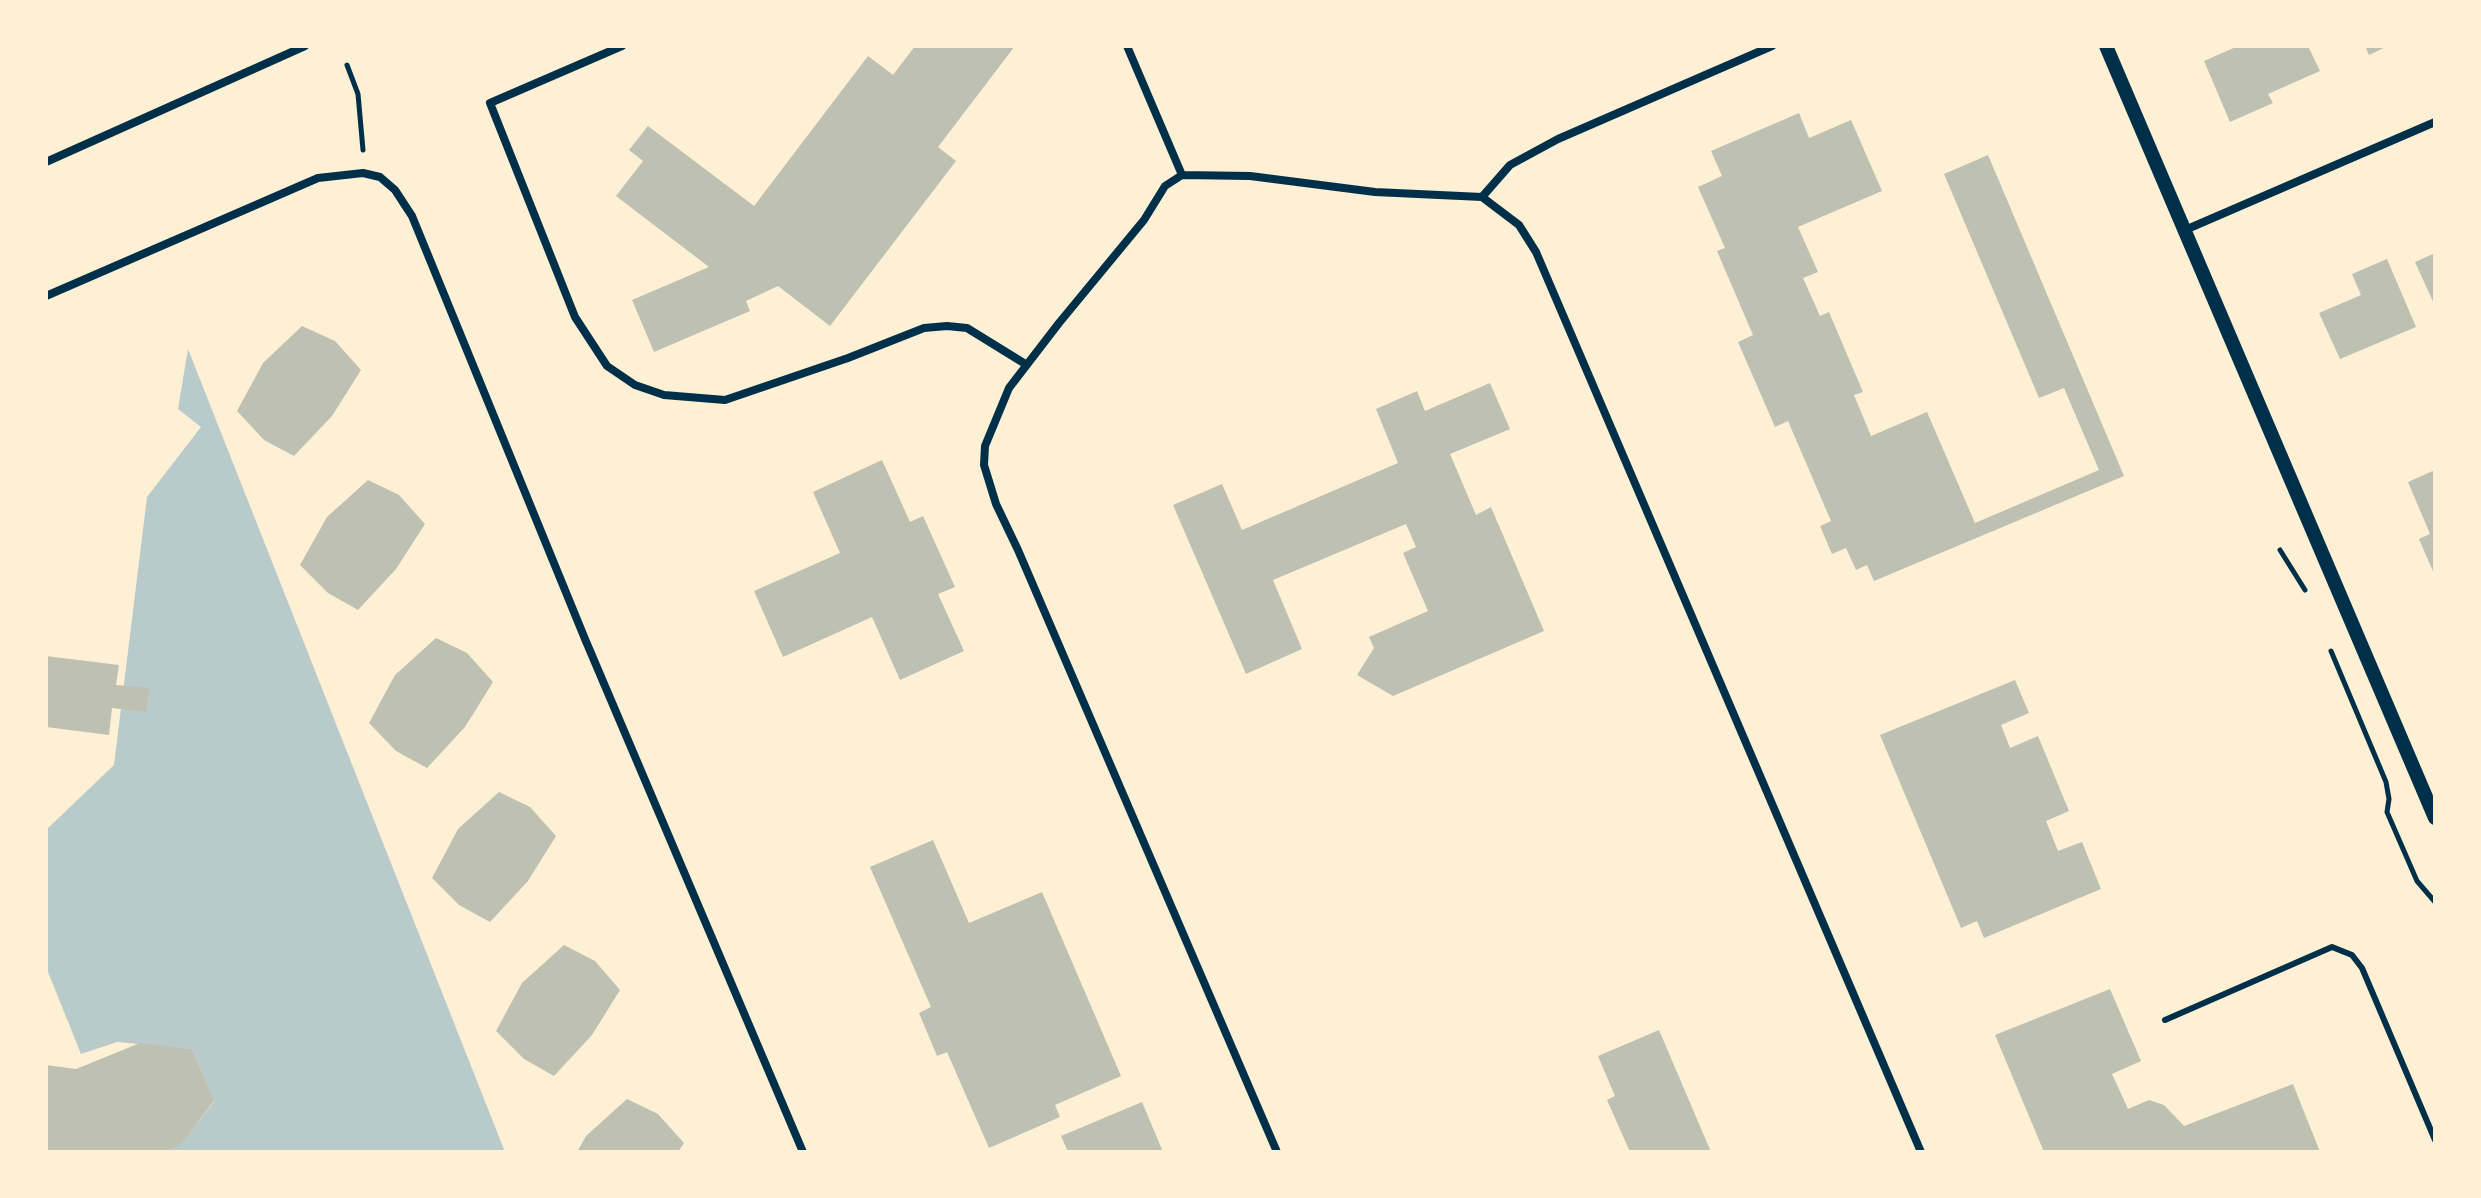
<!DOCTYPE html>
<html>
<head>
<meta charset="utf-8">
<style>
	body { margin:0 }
	#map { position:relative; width:2481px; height:1198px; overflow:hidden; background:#fdf0d5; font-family:Inter,sans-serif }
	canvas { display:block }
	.frame { position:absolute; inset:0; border:48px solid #fdf0d5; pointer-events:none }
</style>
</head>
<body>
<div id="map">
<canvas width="2481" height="1198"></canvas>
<div class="frame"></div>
</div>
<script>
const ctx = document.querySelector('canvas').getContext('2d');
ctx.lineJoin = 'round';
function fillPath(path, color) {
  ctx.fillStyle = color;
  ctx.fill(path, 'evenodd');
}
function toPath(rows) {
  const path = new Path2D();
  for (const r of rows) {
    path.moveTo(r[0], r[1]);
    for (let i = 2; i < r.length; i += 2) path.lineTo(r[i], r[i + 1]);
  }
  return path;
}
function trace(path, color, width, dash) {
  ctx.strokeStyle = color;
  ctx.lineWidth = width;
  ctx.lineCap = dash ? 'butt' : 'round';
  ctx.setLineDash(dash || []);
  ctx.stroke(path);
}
fillPath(toPath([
	[188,349,505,1152,163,1152,178,1146,214,1102,192,1049,117,1042,81,1054,46,967,46,830,114,765,147,497,201,427,178,409]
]), '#b9caca');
fillPath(toPath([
	[915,46,1015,46,938,147,956,161,830,326,778,286,746,301,750,311,654,352,632,300,709,267,616,196,643,161,629,150,648,126,754,206,868,56,893,75],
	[2238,46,2308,46,2320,71,2268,94,2273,103,2230,122,2204,61],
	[2365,46,2388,46,2369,55],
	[1799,113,1809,138,1851,120,1882,191,1798,227,1818,272,1803,278,1820,316,1829,312,1863,392,1854,395,1871,436,1927,412,1975,523,2099,470,2064,388,2039,398,1944,174,1988,155,2124,476,1874,581,1867,565,1856,570,1846,548,1832,554,1820,526,1831,521,1788,421,1775,427,1738,342,1753,335,1717,251,1725,248,1698,187,1722,176,1711,151],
	[2435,253,2435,306,2415,262],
	[2387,259,2416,327,2340,359,2319,313,2361,295,2352,274],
	[302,326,335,341,361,370,332,416,294,456,264,440,237,411,263,363],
	[1490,383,1510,429,1450,454,1476,515,1491,507,1544,631,1393,696,1357,675,1374,648,1369,637,1428,611,1403,553,1416,547,1406,524,1273,580,1302,649,1246,674,1173,505,1222,484,1242,530,1398,463,1376,409,1417,391,1425,411],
	[882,460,910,522,923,516,955,587,938,594,964,651,900,680,872,617,783,657,754,591,840,553,813,492],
	[2435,470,2435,576,2419,539,2430,534,2408,482],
	[368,480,399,495,425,524,396,569,358,610,328,593,300,565,327,517],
	[436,638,467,653,493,682,465,727,427,768,396,751,369,723,395,675],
	[46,656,119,665,116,685,149,688,146,712,112,708,109,735,46,727],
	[2015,680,2029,713,2001,725,2010,748,2038,736,2069,811,2046,821,2058,851,2082,842,2101,889,1984,938,1977,921,1961,928,1880,735],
	[499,792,530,807,556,836,528,881,490,922,459,905,432,878,458,829],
	[933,840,969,923,1042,892,1121,1076,1055,1105,1060,1117,989,1148,947,1052,937,1056,919,1013,931,1007,870,867],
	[564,945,595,961,620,990,592,1035,554,1076,524,1059,496,1031,522,983],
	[2110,989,2141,1061,2112,1074,2128,1109,2149,1100,2164,1105,2184,1126,2293,1084,2320,1152,2044,1152,1995,1035],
	[1659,1030,1711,1152,1630,1152,1607,1100,1615,1096,1598,1056],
	[140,1043,192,1049,214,1101,179,1146,163,1152,46,1152,46,1065,76,1069],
	[627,1099,658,1114,684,1143,678,1152,577,1152,586,1136],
	[1142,1102,1163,1152,1068,1152,1061,1136]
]), '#bec0b2');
trace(toPath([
	[347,65,358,94,363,150],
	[2280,550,2305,590],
	[2331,651,2386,782,2389,799,2387,812,2417,881,2435,902]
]), '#003049', 5);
trace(toPath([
	[2165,1020,2332,947,2352,955,2362,968,2435,1140]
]), '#003049', 6);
trace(toPath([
	[622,46,490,103,575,317,607,366,635,385,664,395,725,400,848,358,924,328,947,326,967,328,1027,365],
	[1127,46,1182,175,1165,186,1144,220,1059,323,1009,388,985,446,984,465,996,504,1018,550,1277,1152],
	[46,162,305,46],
	[1182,175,1250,176,1375,192,1482,197,1519,225,1536,252,1921,1152],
	[1482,197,1510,165,1558,139,1772,46],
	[2185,230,2435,122],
	[46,296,318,178,363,173,380,177,395,190,412,216,585,639,803,1152]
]), '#003049', 8);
trace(toPath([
	[2106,46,2435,818]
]), '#003049', 14);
</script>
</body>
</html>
